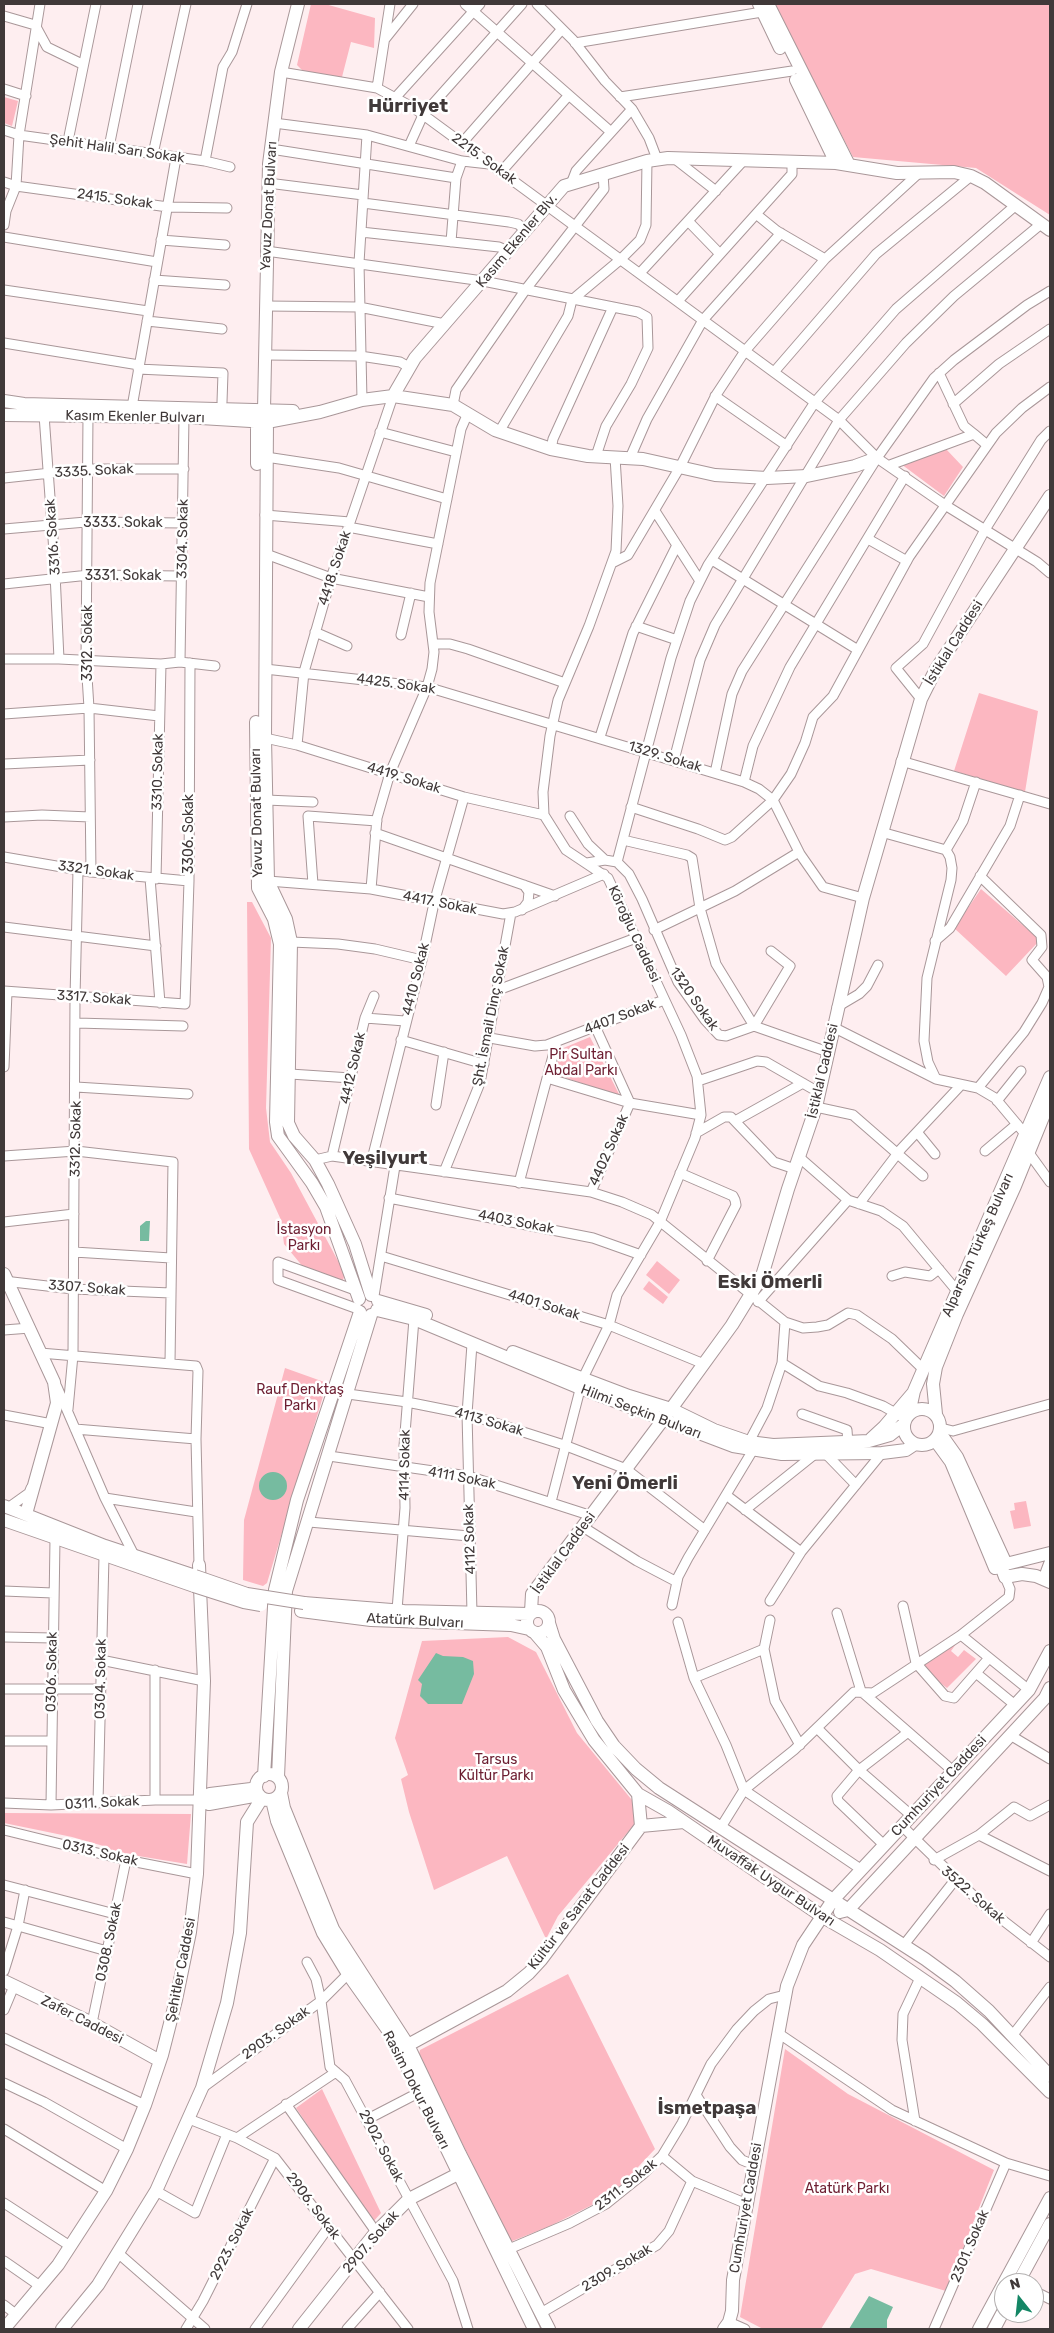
<!DOCTYPE html>
<html>
<head>
<meta charset="utf-8">
<style>
	body { margin:0 }
	#map { position:relative; width:1054px; height:2333px; overflow:hidden; background:#feeef0; font-family:Rubik,sans-serif }
	canvas { display:block }
	.frame { position:absolute; inset:0; border:5px solid #403939; pointer-events:none }
	.north { position:absolute; left:994px; top:2273px; width:50px; height:50px; box-sizing:border-box; background:#fff; border:1px solid #b3b0b0; border-radius:50%; rotate:344deg; font-size:14px; font-weight:700; line-height:20px; text-align:center; color:#403939 }
	.north::after { content:''; display:block; margin:auto; width:18px; height:22px; background:#148665; clip-path:polygon(50% 0,100% 100%,50% 72%,0 100%) }
</style>
</head>
<body>
<div id="map">
<canvas width="1054" height="2333"></canvas>
<div class="frame"></div>
<div class="north">N</div>
</div>
<script>
const ctx = document.querySelector('canvas').getContext('2d');
ctx.lineJoin = 'round';
function fillPath(path, color) {
  ctx.fillStyle = color;
  ctx.fill(path, 'evenodd');
}
function toPath(rows) {
  const path = new Path2D();
  for (const r of rows) {
    if (r.length === 3) {
      path.moveTo(r[0] + r[2], r[1]);
      path.arc(r[0], r[1], r[2], 0, 2 * Math.PI);
      continue;
    }
    path.moveTo(r[0], r[1]);
    for (let i = 2; i < r.length; i += 2) path.lineTo(r[i], r[i + 1]);
  }
  return path;
}
function trace(path, color, width, dash) {
  ctx.strokeStyle = color;
  ctx.lineWidth = width;
  ctx.lineCap = dash ? 'butt' : 'round';
  ctx.setLineDash(dash || []);
  ctx.stroke(path);
}
function write(font, color, halo, rows, align = 'center') {
  ctx.font = font + ' Rubik,sans-serif';
  ctx.lineWidth = 5;
  ctx.setLineDash([]);
  ctx.textBaseline = 'middle';
  ctx.strokeStyle = halo;
  ctx.fillStyle = color;
  for (const [text, x, y, turn = 0] of rows) {
    ctx.save();
    ctx.translate(x, y);
    ctx.rotate((+turn || 0) * Math.PI / 180);
    ctx.textAlign = isNaN(turn) ? turn : align;
    if (halo) ctx.strokeText(text, 0, 0);
    ctx.fillText(text, 0, 0);
    ctx.restore();
  }
}
fillPath(toPath([
	[311,4,325,4,375,18,374,48,351,42,342,77,303,71,297,65],
	[773,4,1050,4,1050,215,976,168,853,157],
	[4,97,18,101,12,126,4,123],
	[946,449,963,467,944,496,901,464],
	[979,693,1038,711,1025,792,954,771],
	[981,889,1040,940,1006,976,954,928],
	[247,902,252,902,271,938,266,1108,270,1142,291,1173,345,1274,343,1280,339,1282,304,1268,284,1244,281,1220,249,1149],
	[590,1037,620,1096,554,1074,561,1049],
	[657,1261,680,1280,669,1294,646,1275],
	[649,1281,668,1297,663,1304,643,1289],
	[285,1368,327,1383,267,1583,263,1586,243,1580,244,1520],
	[1026,1501,1031,1526,1014,1529,1010,1511,1015,1510,1014,1503],
	[508,1637,536,1652,577,1733,636,1805,637,1821,558,1916,546,1939,507,1856,434,1890,409,1812,401,1779,408,1775,395,1738,422,1641],
	[950,1639,956,1644,951,1651,958,1657,964,1650,976,1659,947,1688,923,1670,921,1665],
	[4,1813,191,1814,187,1864,114,1852,107,1847,72,1837,4,1823],
	[568,1974,655,2149,623,2183,602,2200,550,2226,510,2242,419,2054,420,2050],
	[785,2049,848,2094,994,2170,946,2291,871,2269,855,2274,821,2329,763,2329,740,2317],
	[322,2089,381,2213,373,2222,296,2108]
]), '#fcb7c1');
fillPath(toPath([
	[146,1221,150,1221,149,1241,140,1241,140,1226],
	[273,1486,14],
	[436,1653,443,1656,463,1657,473,1661,474,1674,462,1704,428,1704,420,1696,422,1684,418,1680],
	[869,2296,893,2307,887,2320,887,2329,849,2329]
]), '#76bba0');
const street = toPath([
	[465,4,611,132],
	[537,4,573,40,605,81,632,109,649,138,657,159],
	[4,16,35,25,47,47,82,64],
	[385,39,413,4],
	[575,43,762,12],
	[281,72,377,88,414,108,839,420,877,458,945,505,1037,562,1050,573],
	[377,88,390,4],
	[4,89,26,96],
	[620,97,792,71],
	[395,98,480,4],
	[274,123,367,135,462,161,489,164],
	[4,130,19,135,205,161,230,167],
	[68,141,96,4],
	[462,143,562,29],
	[409,146,423,115,522,4],
	[109,147,138,4],
	[271,149,456,178],
	[153,154,186,4],
	[675,159,716,191],
	[205,161,223,67,232,52,247,4],
	[501,172,569,95],
	[4,182,16,186,168,207,227,208],
	[268,183,363,195],
	[571,184,576,171,632,109],
	[363,203,509,222,518,224,525,230],
	[756,214,777,231,825,259],
	[688,221,720,254],
	[4,225,6,211,16,186,19,135,40,4],
	[361,232,499,247,508,251],
	[4,237,157,262],
	[161,240,225,245],
	[451,242,456,178,462,161],
	[266,251,483,281,638,312,647,317,648,348,631,384,606,426,596,456],
	[640,273,744,160],
	[154,280,225,285],
	[4,290,148,311],
	[678,301,792,174,792,162],
	[266,306,359,307,445,324],
	[147,321,222,329],
	[4,343,139,365],
	[266,355,360,356,400,362,409,367],
	[138,369,223,373,222,402],
	[774,372,876,254,971,176],
	[939,373,964,426,974,434],
	[715,396,787,446],
	[362,400,359,263,367,135],
	[953,404,999,364,1050,329],
	[453,405,456,390,526,289,604,189,603,174],
	[132,407,176,158],
	[44,415,54,552,59,659],
	[88,415,86,660,89,708,91,872],
	[380,432,456,452],
	[499,432,568,316,572,300,621,259,640,240,646,225,647,161],
	[551,449,553,439,613,307],
	[266,457,339,468,447,499],
	[630,458,647,419,703,320,781,233],
	[890,465,974,434,987,445],
	[4,478,88,469,184,469],
	[655,511,700,581],
	[265,515,350,522],
	[348,527,438,544],
	[4,529,86,522,183,523],
	[868,539,907,561],
	[266,554,331,578,429,597],
	[712,560,858,650],
	[612,563,628,555,680,467,716,395,745,351,825,259,919,173],
	[4,584,89,575,182,576],
	[636,626,677,640],
	[315,632,347,646],
	[401,635,411,593],
	[433,644,450,644,468,649,565,683],
	[4,659,59,659,161,664,180,662,215,666],
	[180,662,184,417],
	[265,669,427,687,744,782,759,789,773,800,800,854,823,887,863,898],
	[921,699,896,668,923,644,986,528,1041,440,1050,431],
	[4,714,89,708,159,716],
	[600,737,633,633,677,545],
	[265,738,297,745,464,797,544,815],
	[297,745,304,672,331,578,393,396],
	[674,760,700,660,715,625,839,420,906,343,954,296,1041,224],
	[901,761,1050,804],
	[4,764,90,760],
	[715,773,732,694,742,671,877,458,934,378,954,360,1027,305,1050,291],
	[744,782,753,746,790,667,905,476],
	[266,800,313,802],
	[631,807,698,829,725,840,732,837,773,800,791,774,805,743,813,717,833,696,909,557,996,433,1022,408,1050,387],
	[570,816,588,844,605,860],
	[4,817,42,815,90,817],
	[881,832,946,850,950,857,952,868,951,880,927,978,924,1041,928,1062,936,1079],
	[375,833,555,896],
	[623,840,687,855,692,858,700,908,716,964,754,1026,790,966,771,951],
	[946,850,963,821,976,782],
	[4,857,91,872,189,881],
	[617,862,671,658,690,601,708,565,815,402,896,309,1016,205],
	[587,863,605,860,617,862,629,874,642,899,678,982,705,1020,719,1035,726,1036,754,1026,828,1052],
	[150,878,160,1003],
	[156,879,161,664],
	[268,881,371,889,503,914,515,912,604,874],
	[313,884,308,816,377,821],
	[371,889,377,818,390,773,427,687,432,669,434,652,429,612,430,583,461,429,468,413],
	[522,910,528,902,529,892,524,885],
	[4,927,156,946],
	[654,930,735,891,799,852],
	[935,941,950,928,1010,826,1020,795],
	[291,942,338,944,375,949,422,960],
	[498,990,636,938],
	[4,991,185,1004,189,881,190,663],
	[837,1007,859,994,867,986,878,965],
	[365,1018,374,996],
	[77,1023,183,1026],
	[833,1027,936,1079,978,1088,995,1098,1026,1135],
	[490,1038,535,1046,547,1045,664,1000],
	[401,1040,484,1064],
	[4,1067,7,992],
	[290,1074,351,1078],
	[547,1078,630,1103,701,1115],
	[698,1081,757,1061,766,1062,820,1093],
	[76,1087,188,1094],
	[978,1088,1024,1032,1042,1003,1049,987,1047,977,1032,960,1042,947,1041,935,980,876],
	[997,1101,1021,1071],
	[436,1105,444,1052],
	[816,1107,853,1115,923,1176],
	[735,1121,803,1083],
	[917,1132,935,1154],
	[696,1133,724,1117,731,1117,774,1162,795,1169],
	[985,1151,1017,1124],
	[1029,1153,1050,1182],
	[4,1156,76,1151,173,1162,170,1363],
	[332,1156,365,1018,405,1021],
	[800,1158,848,1200,881,1211,903,1226,957,1291],
	[315,1160,332,1156,591,1192,622,1202,652,1215,785,1322,803,1328,817,1327,828,1325,848,1313,857,1315,892,1339,923,1369],
	[371,1163,422,960,434,903,464,797],
	[444,1172,480,1083,511,913],
	[680,1173,733,1196,735,1200,736,1205,707,1261],
	[519,1183,557,1041],
	[591,1192,630,1103,595,1026],
	[389,1198,593,1238,641,1255],
	[859,1204,901,1149,961,1085],
	[4,1222,74,1214],
	[74,1252,171,1258],
	[381,1256,609,1325,704,1364],
	[892,1276,905,1272,930,1276,939,1269],
	[4,1281,73,1289,171,1293],
	[355,1290,278,1262,278,1280,358,1309],
	[374,1296,395,1166],
	[758,1302,848,1200],
	[4,1330,30,1328],
	[472,1344,467,1414,472,1613],
	[40,1353,196,1366,198,1371,196,1439,199,1565],
	[782,1363,819,1386,847,1393,883,1406,906,1419],
	[57,1387,105,1498,135,1557],
	[348,1394,407,1402,467,1414,564,1445,626,1469,705,1530],
	[68,1409,73,1355,75,998,78,869],
	[802,1414,847,1430,848,1444],
	[4,1415,52,1424],
	[941,1428,953,1431,1050,1404],
	[75,1429,196,1439],
	[749,1442,767,1408,782,1363,785,1322],
	[825,1453,856,1485],
	[329,1456,468,1476,592,1516],
	[726,1495,801,1552],
	[105,1498,196,1512],
	[551,1502,583,1378,609,1325,617,1295,660,1222,695,1138,701,1115,697,1076,681,1035,608,878,566,850,544,815,543,792,550,736,558,700,589,626,616,551,618,506,615,457],
	[8,1508,29,1493,31,1488],
	[745,1510,815,1454],
	[309,1522,469,1536],
	[583,1527,637,1561,677,1582],
	[4,1591,53,1593],
	[770,1601,801,1552,882,1453],
	[672,1605,678,1577,688,1558,753,1450],
	[903,1606,916,1663,945,1696,954,1698,989,1658],
	[397,1610,405,1508,404,1446,414,1319],
	[837,1613,861,1691,953,1771],
	[770,1620,764,1649,775,1701,800,1745],
	[678,1622,694,1678,726,1745,744,1790,862,1870],
	[961,1635,1029,1690],
	[4,1637,53,1638],
	[101,1660,204,1681],
	[976,1673,1015,1705],
	[694,1678,764,1649],
	[4,1689,101,1689],
	[817,1728,859,1770,837,1796,838,1801,884,1845],
	[907,1733,859,1770,912,1816],
	[1010,1735,1050,1759],
	[4,1741,51,1741],
	[155,1800,155,1670],
	[4,1803,51,1805,155,1800,200,1800],
	[98,1803,104,1556],
	[51,1805,55,1539],
	[902,1826,982,1904,1050,1957],
	[721,1827,744,1790,794,1750,854,1692,873,1693,961,1635,1009,1597,1010,1589,1005,1577],
	[4,1830,126,1860,197,1874],
	[979,1835,1050,1871],
	[934,1860,979,1835,1014,1807,1030,1816,1050,1805],
	[4,1885,115,1914],
	[4,1922,107,1951],
	[1031,1943,1050,1914],
	[903,1946,955,1880],
	[307,1962,316,1979,321,2001,330,2067,345,2080,453,2281,468,2329],
	[4,1971,18,1926,25,1890],
	[4,2010,14,1986],
	[92,2023,126,1860],
	[778,2033,892,2110,1006,2163,1050,2176],
	[1012,2036,1050,1987],
	[4,2038,145,2105],
	[4,2083,44,2102,127,2149],
	[202,2088,321,2001,348,1974],
	[696,2095,730,2147,742,2160,754,2165],
	[286,2104,376,2232],
	[189,2119,237,2138,275,2158,408,2329],
	[366,2120,420,2092],
	[915,2121,902,2040,903,2014,920,1978],
	[4,2129,106,2191],
	[237,2138,336,2072],
	[662,2156,692,2181,747,2204],
	[156,2191,195,2213,227,2134],
	[4,2203,70,2246],
	[509,2249,570,2223,606,2204,642,2175,662,2156,682,2123,711,2064,737,2029,754,2011,769,1999,785,1995],
	[118,2253,205,2329],
	[4,2261,40,2286],
	[1034,2291,1050,2299],
	[4,2305,17,2315],
	[541,2313,657,2245,669,2231,692,2181],
	[729,2322,745,2329],
	[186,2329,203,2301,275,2158],
	[255,2329,328,2228],
	[347,2329,380,2292],
	[934,2329,1006,2163]
]);
const secondary = toPath([
	[298,4,281,72,269,164,264,410,267,422,265,738,268,881,286,919,291,942,288,1123,294,1136,315,1160,328,1184,355,1244,371,1295],
	[759,4,780,48],
	[768,4,849,165],
	[796,80,836,163],
	[393,396,415,358,564,186,647,161,668,158,836,163,897,173,954,172,971,176,985,183,1050,230],
	[4,401,24,404,293,411],
	[4,415,184,417,267,422,320,412,362,400,393,396,453,405,495,430,551,449,588,456,643,459,715,475,767,478,807,476,855,466,877,458],
	[257,422,257,464],
	[256,722,258,888,274,919,280,944,276,1122,278,1136,312,1183,326,1207,359,1299],
	[4,1274,54,1382,57,1403,26,1514],
	[378,1301,426,1315],
	[377,1310,414,1319,580,1388,733,1446,782,1454,882,1453,906,1450,915,1444],
	[513,1352,629,1396,671,1409,714,1430,749,1442,773,1445,869,1441,890,1435,904,1424],
	[922,1427,18],
	[909,1414,914,1391,1050,1077],
	[936,1414,933,1384,936,1367,957,1314,1015,1186,1050,1100],
	[871,1439,884,1427,913,1393],
	[935,1440,951,1462,995,1568,1006,1564,957,1457,940,1433],
	[4,1506,105,1546,195,1576],
	[4,1520,194,1586],
	[1006,1564,1050,1553],
	[1050,1564,1047,1572,1050,1581],
	[1001,1566,1005,1577,1022,1574,1036,1576,1050,1582],
	[304,1603,404,1611,529,1614],
	[538,1622,11],
	[301,1611,371,1620,511,1625,529,1629],
	[531,1612,532,1594,671,1409,732,1325,762,1276,788,1189,816,1107,863,898,921,699,936,669,1050,496],
	[549,1623,554,1639,597,1721,614,1746,636,1769,659,1788,925,1959,955,1981,989,2011,1050,2076],
	[535,1633,547,1647,564,1690,594,1740,638,1794,668,1811,823,1917,880,1950,957,2003,982,2024,1050,2092],
	[269,1787,13],
	[264,1776,275,1590,297,1500,360,1312],
	[278,1777,286,1591,371,1315],
	[281,1793,284,1808,333,1929,408,2045,460,2154,549,2329],
	[638,1794,641,1826],
	[200,1800,209,1804,259,1795],
	[200,1800,210,1794,251,1789],
	[272,1800,277,1821,323,1933,348,1974,392,2036,534,2329],
	[641,1826,684,1822],
	[840,1912,848,1910,1045,1698,1050,1688],
	[4,1981,92,2023,160,2061],
	[408,2045,507,1991,529,1973,541,1960,641,1826],
	[1018,2283,1050,2224],
	[4,2329,58,2265,106,2191,127,2149,145,2105,162,2055,176,2000,190,1932,197,1874,204,1681,199,1565],
	[62,2329,98,2285,156,2191,202,2088,227,2003,240,1933,247,1822,262,1798],
	[299,2329,376,2232,409,2199,458,2174],
	[724,2329,729,2322,732,2311,733,2280,787,1986,803,1945,833,1900,1029,1690,1050,1651],
	[979,2329,1050,2198],
	[994,2329,1004,2310]
]);
trace(street, '#a99799', 11);
trace(secondary, '#a99799', 14);
trace(street, '#fff', 9);
trace(secondary, '#fff', 12);
const secondaryBridge = toPath([
	[195,1576,247,1594,304,1603],
	[194,1586,244,1602,261,1605]
]);
trace(secondaryBridge, '#a99799', 14, []);
trace(secondaryBridge, '#fff', 12);
write('14px', '#403939', '#fff', [
	["Şehit Halil Sarı Sokak",117,149,8],
	["2215. Sokak",484,159,36],
	["2415. Sokak",115,199,8],
	["Yavuz Donat Bulvarı",269,206,-87],
	["Kasım Ekenler Blv.",517,241,-50],
	["Kasım Ekenler Bulvarı",135,417,1],
	["3335. Sokak",94,471,-3],
	["3333. Sokak",123,523],
	["3316. Sokak",53,537,-94],
	["3304. Sokak",183,539,-89],
	["4418. Sokak",335,568,-72],
	["3331. Sokak",123,576],
	["3312. Sokak",88,643,-90],
	["İstiklal Caddesi",954,643,-58],
	["4425. Sokak",396,684,8],
	["1329. Sokak",665,757,17],
	["3310. Sokak",158,772,-89],
	["4419. Sokak",404,778,17],
	["Yavuz Donat Bulvarı",257,813,-91],
	["3306. Sokak",189,834,-90],
	["3321. Sokak",96,871,8],
	["4417. Sokak",440,903,11],
	["Köroğlu Caddesi",634,934,65],
	["4410 Sokak",416,979,-76],
	["3317. Sokak",94,998,4],
	["1320 Sokak",694,999,55],
	["Şht. İsmail Dinç Sokak",491,1016,-79],
	["4407 Sokak",620,1017,-21],
	["4412 Sokak",353,1068,-77],
	["İstiklal Caddesi",823,1071,-77],
	["3312. Sokak",76,1139,-89],
	["4402 Sokak",609,1150,-66],
	["4403 Sokak",516,1222,11],
	["Alparslan Türkeş Bulvarı",978,1245,-66],
	["3307. Sokak",87,1288,4],
	["4401 Sokak",544,1305,17],
	["Hilmi Seçkin Bulvarı",641,1412,21],
	["4113 Sokak",489,1422,16],
	["4114 Sokak",405,1465,-89],
	["4111 Sokak",462,1478,11],
	["4112 Sokak",470,1539,-92],
	["İstiklal Caddesi",564,1553,-54],
	["Atatürk Bulvarı",415,1621,3],
	["0306. Sokak",52,1672,-89],
	["0304. Sokak",101,1679,-89],
	["Cumhuriyet Caddesi",939,1786,-47],
	["0311. Sokak",102,1803,-3],
	["0313. Sokak",100,1853,13],
	["Muvaffak Uygur Bulvarı",771,1881,34],
	["3522. Sokak",973,1895,41],
	["Kültür ve Sanat Caddesi",579,1907,-52],
	["0308. Sokak",109,1942,-78],
	["Şehitler Caddesi",181,1970,-79],
	["Zafer Caddesi",82,2020,27],
	["2903. Sokak",276,2033,-36],
	["Rasim Dokur Bulvarı",416,2090,63],
	["2902. Sokak",381,2146,62],
	["2311. Sokak",626,2185,-38],
	["2906. Sokak",313,2206,53],
	["Cumhuriyet Caddesi",746,2208,-80],
	["2907. Sokak",371,2242,-49],
	["2923. Sokak",232,2244,-63],
	["2301. Sokak",970,2246,-67],
	["2309. Sokak",617,2268,-31]
]);
write('14px', '#6d1e31', '#fff', [
	["Pir Sultan",581,1055],
	["Abdal Parkı",581,1071],
	["İstasyon",304,1230],
	["Parkı",304,1246],
	["Rauf Denktaş",300,1390],
	["Parkı",300,1406],
	["Tarsus",496,1760],
	["Kültür Parkı",496,1776],
	["Atatürk Parkı",847,2189]
]);
write('bold 19px', '#403939', '#fff', [
	["Hürriyet",408,107],
	["Yeşilyurt",385,1159],
	["Eski Ömerli",770,1283],
	["Yeni Ömerli",625,1484],
	["İsmetpaşa",707,2109]
]);
</script>
</body>
</html>
